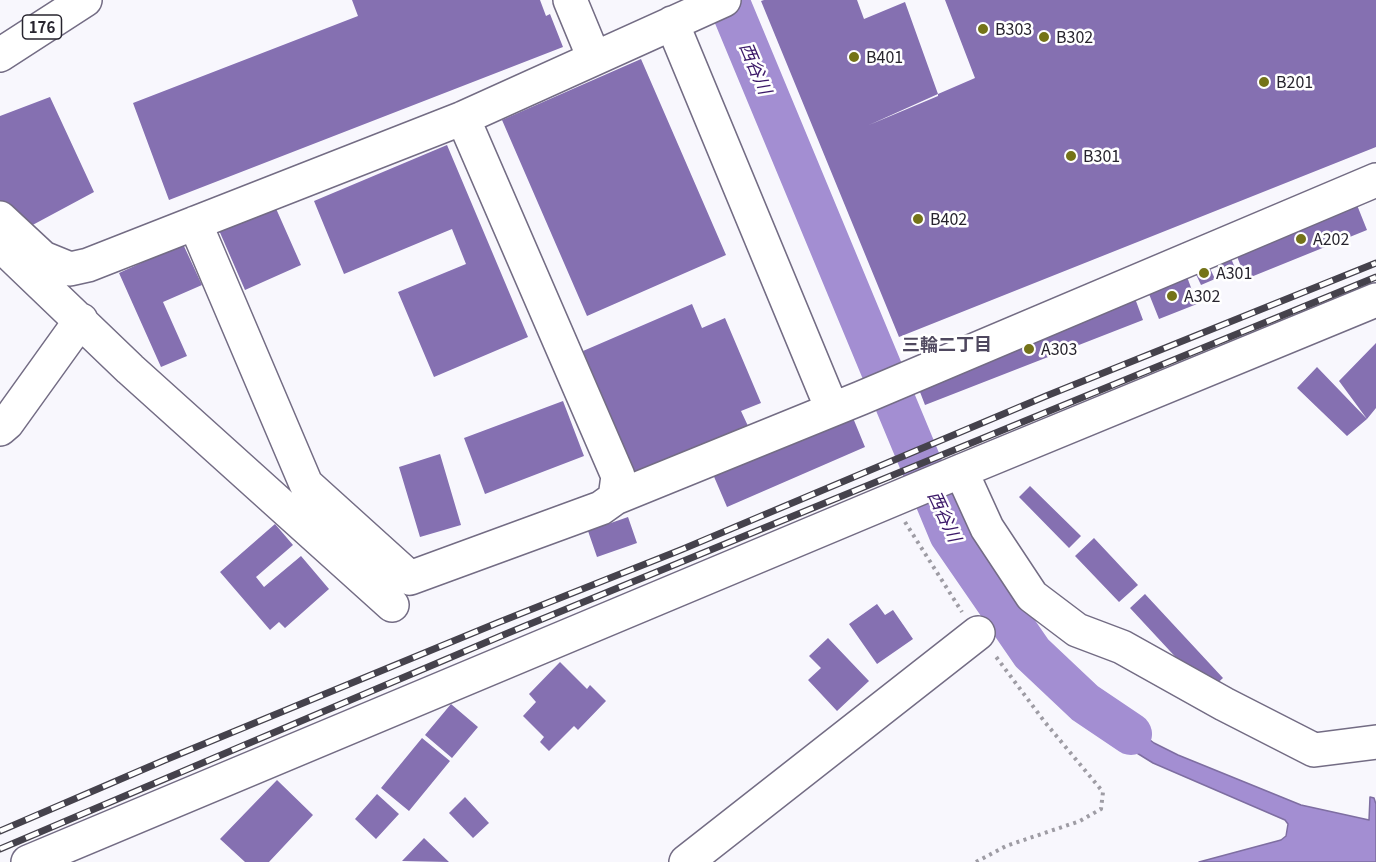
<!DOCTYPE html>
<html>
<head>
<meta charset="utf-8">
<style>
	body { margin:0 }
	canvas { display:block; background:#f8f7fd }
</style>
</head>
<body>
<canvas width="1376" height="862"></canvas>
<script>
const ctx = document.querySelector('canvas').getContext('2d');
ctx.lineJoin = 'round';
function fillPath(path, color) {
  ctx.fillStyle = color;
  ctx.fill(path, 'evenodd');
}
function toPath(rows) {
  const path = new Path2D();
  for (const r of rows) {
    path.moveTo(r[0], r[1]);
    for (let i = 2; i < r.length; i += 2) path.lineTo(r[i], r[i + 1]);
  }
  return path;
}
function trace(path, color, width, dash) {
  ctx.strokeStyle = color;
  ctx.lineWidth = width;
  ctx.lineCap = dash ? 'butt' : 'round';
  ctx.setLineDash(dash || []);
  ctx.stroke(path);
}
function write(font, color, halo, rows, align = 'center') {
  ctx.font = font + ' Georgia,"Noto Sans JP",serif';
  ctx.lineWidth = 5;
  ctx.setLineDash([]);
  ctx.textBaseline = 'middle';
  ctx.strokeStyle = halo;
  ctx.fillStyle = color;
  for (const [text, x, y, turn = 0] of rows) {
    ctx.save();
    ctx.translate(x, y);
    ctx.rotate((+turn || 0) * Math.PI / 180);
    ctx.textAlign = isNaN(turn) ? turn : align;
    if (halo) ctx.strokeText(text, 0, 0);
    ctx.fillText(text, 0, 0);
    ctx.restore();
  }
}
const water = toPath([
	[1091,695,1154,743,1178,755,1301,805,1369,820,1370,797,1374,798,1376,804,1376,862,1199,862,1281,840,1286,836,1288,824,1285,820,1153,763,1074,714,1091,695]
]);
fillPath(water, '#a38ed2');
trace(water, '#7e6ea1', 1.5);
trace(toPath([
	[728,0,950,534,1032,653,1085,703,1131,734]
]), '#a38ed2', 42);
fillPath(toPath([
	[352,0,540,0,546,16,550,14,563,47,169,200,133,103,358,16],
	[764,0,857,0,864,19,905,2,938,94,869,125,938,96,938,94,975,78,945,0,1376,0,1376,147,899,337,761,1],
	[641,59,726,255,587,316,502,120],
	[50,97,94,192,27,228,0,200,0,116],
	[447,145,528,337,434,377,398,292,466,264,452,229,344,274,314,201],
	[1355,200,1367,230,1246,279,1234,249],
	[274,204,301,265,245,290,218,228],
	[183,244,202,285,163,302,187,356,161,367,119,273],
	[1229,254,1236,270,1221,276,1214,261],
	[1207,262,1215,279,1201,285,1193,268],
	[1186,274,1197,304,1159,319,1147,289],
	[1133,293,1143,320,925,405,915,379],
	[692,304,702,328,725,318,761,403,741,411,748,426,636,474,583,351],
	[1376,343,1376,408,1367,419,1339,381],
	[1317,367,1367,419,1347,436,1297,388],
	[563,401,584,456,485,494,464,438],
	[851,413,865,447,727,507,712,472],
	[440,454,461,525,420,537,399,467],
	[1030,486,1081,536,1069,548,1019,497],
	[628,517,637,543,597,557,588,531],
	[275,524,293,545,256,577,264,587,301,556,329,589,285,628,279,622,270,630,220,572],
	[1094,538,1138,585,1119,602,1075,556],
	[1145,594,1223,678,1208,692,1130,608],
	[877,604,885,615,893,610,913,639,877,664,849,624],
	[828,638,869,681,837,711,808,680,821,668,809,656],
	[560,662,587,689,590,685,606,701,578,730,574,726,549,751,540,742,544,737,523,716,536,702,529,694],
	[451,704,478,727,452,758,425,735],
	[422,738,450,761,409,811,381,788],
	[277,780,313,815,269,862,245,862,220,839],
	[377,794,399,814,376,839,355,819],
	[465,797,489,823,473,838,449,813],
	[424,838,449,862,402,861]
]), '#8570b1');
const minor = toPath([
	[570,0,594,58],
	[672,23,832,409],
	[0,218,43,258,70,269,88,265,463,118,724,0],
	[195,223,306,484,410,578,601,508,615,498,618,476,463,118],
	[7,251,130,369,392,605],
	[0,429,7,423,81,320],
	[961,471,987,528,1032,596,1077,630,1122,647,1224,704,1314,750,1376,742],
	[615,498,861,398,1376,180],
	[28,862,961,471,1376,300],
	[686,862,978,633]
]);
const highway = toPath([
	[0,55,85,0]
]);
trace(minor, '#736c84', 36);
trace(highway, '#736c84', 36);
trace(toPath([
	[905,522,962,612],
	[976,862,1006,846,1080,821,1101,809,1103,792,1044,721,994,654]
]), '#9e9ca4', 4, [3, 4.5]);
trace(minor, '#fff', 33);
trace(highway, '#fff', 33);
const rail = toPath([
	[0,831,165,760,497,623,683,549,1046,396,1376,263],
	[0,849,508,633,1376,277]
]);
trace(rail, '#45424c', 7);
trace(rail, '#fff', 4.5, [14]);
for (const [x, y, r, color] of [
	[983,29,6,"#747318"],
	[1044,37,6,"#747318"],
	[854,57,6,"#747318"],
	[1264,82,6,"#747318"],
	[1071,156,6,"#747318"],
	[918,219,6,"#747318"],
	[1301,239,6,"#747318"],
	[1204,273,6,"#747318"],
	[1172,296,6,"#747318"],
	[1029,349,6,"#747318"]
]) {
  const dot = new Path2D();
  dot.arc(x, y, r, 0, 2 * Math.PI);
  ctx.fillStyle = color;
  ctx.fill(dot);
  trace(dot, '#fff', 2);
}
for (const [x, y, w] of [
	[42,27,39]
]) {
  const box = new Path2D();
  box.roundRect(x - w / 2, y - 12, w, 24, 4.5);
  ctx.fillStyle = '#fff';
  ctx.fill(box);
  trace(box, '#27242e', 1.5);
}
write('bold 15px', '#27242e', null, [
	["176",42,27]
]);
write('16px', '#27242e', '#fff', [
	["B303",995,29],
	["B302",1056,37],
	["B401",866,57],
	["B201",1276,82],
	["B301",1083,156],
	["B402",930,219],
	["A202",1313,239],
	["A301",1216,273],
	["A302",1184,296],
	["A303",1041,349]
], 'left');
write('italic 18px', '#3b1868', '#fff', [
	["西谷川",756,68,67],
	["西谷川",945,516,65]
]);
write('bold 18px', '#4f485f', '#fff', [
	["三輪二丁目",947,344]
]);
</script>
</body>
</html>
